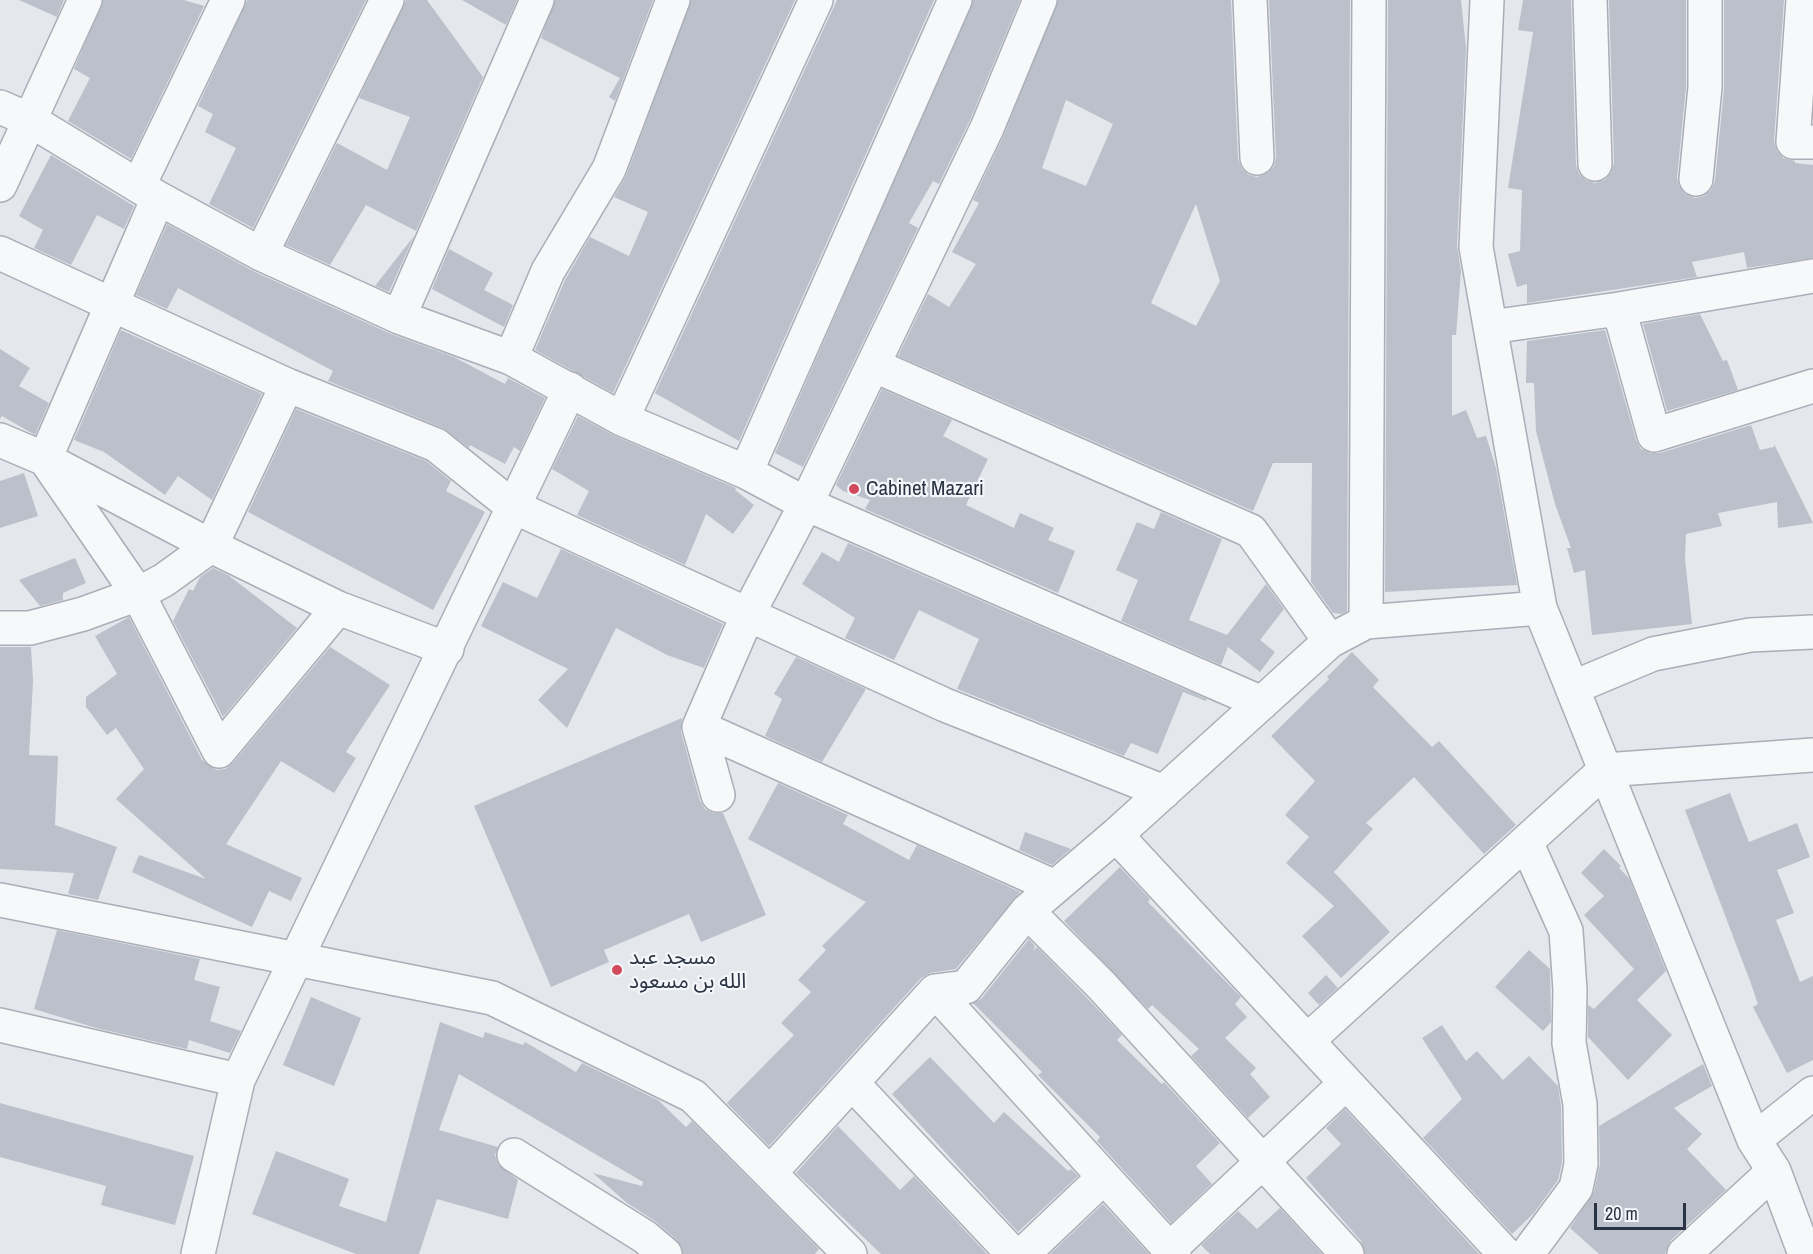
<!DOCTYPE html>
<html>
<head>
<meta charset="utf-8">
<style>
	body { margin:0 }
	#map { position:relative; width:1813px; height:1254px; overflow:hidden; background:#e4e7ec; font-family:"Archivo Narrow",sans-serif }
	canvas { display:block }
	.scale { position:absolute; left:1594px; top:1203px; width:92px; height:27px; box-sizing:border-box; border:3px solid #2b3445; border-top:0; padding-left:8px; font-size:18px; line-height:21px; white-space:nowrap; color:#2b3445; -webkit-text-stroke:4px #f4f6f9; paint-order:stroke }
</style>
</head>
<body>
<div id="map">
<canvas width="1813" height="1254"></canvas>
<div class="scale">20 m</div>
</div>
<script>
const ctx = document.querySelector('canvas').getContext('2d');
ctx.lineJoin = 'round';
function fillPath(path, color) {
  ctx.fillStyle = color;
  ctx.fill(path, 'evenodd');
}
function toPath(rows) {
  const path = new Path2D();
  for (const r of rows) {
    path.moveTo(r[0], r[1]);
    for (let i = 2; i < r.length; i += 2) path.lineTo(r[i], r[i + 1]);
  }
  return path;
}
function trace(path, color, width, dash) {
  ctx.strokeStyle = color;
  ctx.lineWidth = width;
  ctx.lineCap = dash ? 'butt' : 'round';
  ctx.setLineDash(dash || []);
  ctx.stroke(path);
}
function write(font, color, halo, rows, align = 'center') {
  ctx.font = font + ' "Archivo Narrow","Noto Sans Arabic",sans-serif';
  ctx.lineWidth = 4.5;
  ctx.setLineDash([]);
  ctx.textBaseline = 'middle';
  ctx.strokeStyle = halo;
  ctx.fillStyle = color;
  for (const [text, x, y, turn = 0] of rows) {
    ctx.save();
    ctx.translate(x, y);
    ctx.rotate((+turn || 0) * Math.PI / 180);
    ctx.textAlign = isNaN(turn) ? turn : align;
    if (halo) ctx.strokeText(text, 0, 0);
    ctx.fillText(text, 0, 0);
    ctx.restore();
  }
}
fillPath(toPath([
	[19,0,64,0,57,17],
	[103,0,184,0,204,6,131,159,68,121,90,78,74,69],
	[247,0,366,0,253,228,209,204,236,148,205,132,213,114,198,106],
	[406,0,427,0,483,77,416,231,366,205,330,265,286,245,337,143,387,170,410,117,359,98],
	[462,0,517,0,506,25],
	[555,0,653,0,615,101,609,97,620,78,541,38],
	[691,0,795,0,613,393,535,350,565,280,590,237,629,256,648,212,614,197,626,176],
	[837,0,934,0,739,441,655,393],
	[973,0,1020,0,970,120,939,184,933,181,909,223,918,228,803,467,775,453],
	[1058,0,1231,0,1238,159,1242,169,1249,175,1257,177,1268,173,1274,166,1276,157,1269,0,1350,0,1347,611,1342,614,1333,613,1311,582,1312,463,1273,463,1253,511,898,356,928,294,949,307,976,264,952,252,979,203,973,200,1004,135],
	[1066,100,1113,124,1086,186,1042,168],
	[1196,204,1220,281,1196,326,1151,303],
	[1388,0,1461,0,1466,48,1457,246,1461,271,1456,335,1452,335,1452,416,1466,410,1477,438,1486,436,1496,468,1517,585,1385,592],
	[1523,0,1571,0,1576,165,1579,174,1586,180,1595,183,1605,180,1611,173,1614,163,1609,0,1686,0,1686,86,1677,178,1679,186,1685,194,1695,198,1704,196,1711,190,1715,181,1724,89,1724,0,1784,0,1774,141,1777,151,1783,158,1795,161,1795,163,1813,165,1813,258,1747,268,1744,252,1692,262,1697,277,1527,303,1527,284,1517,287,1508,254,1520,251,1522,190,1508,188,1533,32,1518,30],
	[51,155,134,206,124,229,97,215,71,265,34,248,43,230,19,216],
	[167,224,253,271,391,334,454,357,505,384,508,378,545,398,520,451,514,447,505,464,470,445,469,448,443,428,328,381,333,371,178,288,167,309,136,295],
	[414,236,389,292,375,286],
	[449,249,493,273,484,290,513,305,504,327,432,289],
	[1700,314,1723,361,1727,360,1738,390,1667,411,1643,324],
	[121,330,262,394,212,500,178,476,165,495,104,452,74,440],
	[1605,330,1636,440,1641,449,1650,453,1660,453,1751,425,1760,450,1774,447,1774,444,1813,523,1778,528,1777,502,1718,513,1722,526,1686,534,1685,559,1692,624,1592,635,1585,570,1574,573,1567,548,1571,548,1555,504,1536,431,1534,383,1526,383,1527,341],
	[0,349,30,368,19,386,49,403,35,435,2,416,0,419],
	[882,389,952,420,943,436,988,459,966,505,1014,528,1020,513,1054,528,1048,540,1075,551,1058,593,865,509,870,500,843,491,836,485],
	[296,409,426,461,451,481,446,491,485,512,433,610,248,512],
	[578,416,615,436,736,488,735,490,754,505,733,534,706,514,685,565,577,515,589,491,552,469],
	[24,473,38,516,0,528,0,481],
	[1161,512,1222,539,1189,620,1227,635,1266,584,1284,609,1260,640,1275,652,1260,672,1228,647,1221,665,1121,621,1138,580,1116,570,1137,522,1154,529],
	[848,543,1207,699,1206,701,1183,692,1158,754,1131,743,1124,756,957,689,979,639,919,610,894,660,845,638,855,618,802,584,822,552,839,562],
	[561,549,723,624,704,668,667,655,616,628,567,728,538,700,568,669,481,626,503,582,537,598],
	[75,558,86,583,63,593,63,600,40,606,19,580],
	[213,568,228,575,297,628,223,717,173,621,189,589,193,591,200,577],
	[129,617,202,760,216,770,225,769,233,763,330,647,390,685,346,752,356,758,334,793,281,761,226,844,302,878,291,901,269,891,252,927,132,872,139,855,206,879,116,799,144,769,116,728,107,735,86,707,86,697,117,674,95,636],
	[0,647,31,647,33,681,29,755,58,756,55,825,117,847,98,900,68,894,74,873,0,869],
	[1352,652,1379,680,1373,687,1432,747,1439,741,1516,825,1484,854,1414,777,1366,823,1373,829,1334,872,1390,932,1341,978,1302,936,1334,906,1286,863,1309,837,1285,815,1315,781,1271,736,1329,679,1327,677],
	[796,657,866,689,822,762,765,736,782,699,774,694],
	[682,718,681,732,700,801,705,809,713,813,723,813,766,915,701,942,689,914,604,950,609,962,551,987,474,806],
	[778,783,848,815,843,824,909,860,917,845,1020,892,956,969,930,973,921,978,769,1146,727,1103,794,1035,781,1023,811,992,798,980,826,950,822,946,866,902,748,839],
	[1730,793,1749,842,1797,823,1810,857,1777,870,1794,913,1776,920,1800,982,1813,976,1813,1060,1787,1073,1753,1007,1758,1004,1750,981,1685,810],
	[1025,832,1071,849,1052,865,1019,850],
	[1604,849,1621,866,1619,868,1629,878,1666,971,1637,1000,1672,1035,1628,1080,1588,1037,1588,1005,1594,1009,1634,969,1584,915,1604,896,1581,873],
	[1120,867,1150,899,1148,902,1241,997,1235,1004,1247,1017,1225,1038,1256,1068,1250,1074,1270,1097,1248,1118,1191,1056,1199,1049,1152,1005,1148,1009,1064,921],
	[57,930,200,959,194,980,220,987,210,1021,241,1031,230,1053,189,1040,187,1049,96,1028,34,1009],
	[1029,939,1035,946,1033,951,1037,947,1088,999,1122,1035,1117,1040,1162,1084,1164,1082,1220,1143,1196,1166,1212,1184,1171,1223,1097,1141,1100,1137,1038,1075,1042,1072,973,1003,981,999],
	[1529,950,1550,969,1551,1022,1543,1031,1495,987],
	[1326,975,1338,988,1319,1005,1308,993],
	[311,997,361,1018,334,1086,283,1065],
	[440,1022,483,1038,485,1032,523,1045,525,1042,576,1072,582,1063,658,1100,686,1127,692,1121,819,1249,815,1254,683,1254,677,1240,655,1221,627,1203,593,1173,642,1186,643,1182,459,1074,439,1130,498,1147,495,1155,498,1164,518,1180,508,1219,437,1199,419,1254,356,1254,252,1214,276,1151,349,1179,339,1206,386,1222],
	[1442,1025,1466,1061,1477,1051,1503,1080,1529,1056,1558,1086,1561,1106,1562,1162,1558,1180,1534,1213,1512,1234,1423,1138,1462,1099,1422,1038],
	[930,1057,994,1123,1004,1112,1068,1171,1071,1169,1078,1176,1018,1232,892,1094],
	[1703,1064,1712,1086,1674,1108,1702,1134,1687,1149,1726,1190,1671,1240,1665,1254,1599,1254,1570,1228,1594,1192,1600,1164,1599,1126],
	[0,1103,194,1156,175,1225,101,1205,106,1186,0,1157],
	[1345,1109,1479,1254,1365,1254,1361,1241,1306,1178,1341,1144,1326,1128],
	[838,1126,900,1190,914,1176,987,1254,881,1254,796,1173],
	[1103,1204,1149,1254,1050,1254],
	[1280,1208,1322,1254,1210,1254,1201,1245,1238,1211,1257,1229]
]), '#bbc0ca');
const minor = toPath([
	[1250,0,1257,158],
	[1487,0,1476,247,1540,608,1754,1140,1774,1171,1805,1254],
	[1590,0,1595,164],
	[1803,0,1793,142,1813,142],
	[0,107,30,120,158,198,261,254,399,317,511,358,622,419,746,472,806,504,1262,703],
	[1696,179,1705,87,1705,0],
	[0,185,85,0],
	[139,185,228,0],
	[158,198,45,459,138,594,219,751,338,608],
	[0,253,287,385,436,445,512,506,945,705,1164,792],
	[261,254,387,0],
	[1619,309,1654,435,1813,386],
	[399,317,537,0],
	[1490,327,1619,309,1813,276],
	[511,358,548,271,609,169,673,0],
	[873,365,1251,531,1330,641],
	[622,419,816,0],
	[0,440,45,459,211,546,338,608,447,649],
	[746,472,955,0],
	[1366,622,1369,0],
	[0,628,30,628,83,614,138,594,164,580,211,546,287,385],
	[1572,688,1653,654,1750,635,1813,632],
	[699,727,1055,887],
	[718,795,699,727,748,614,806,504,987,128,1040,0],
	[1116,835,1505,1254],
	[1526,842,1566,931,1570,990,1569,1043,1580,1104,1581,1164,1576,1188,1527,1254],
	[0,900,492,998,693,1096,850,1254],
	[1027,911,1102,986,1347,1254],
	[935,991,1174,1254],
	[0,1025,238,1080],
	[1307,1041,1605,770,1813,755],
	[852,1083,1013,1254],
	[1754,1140,1813,1093],
	[514,1155,645,1237,665,1254],
	[770,1173,935,991,966,987,1027,911,1116,835,1330,641,1366,622,1540,608],
	[1170,1249,1346,1083],
	[198,1254,238,1080,570,389],
	[1023,1254,1104,1177],
	[1684,1254,1774,1171]
]);
trace(minor, '#a9aeb7', 36);
trace(minor, '#f7f8fa', 33);
for (const [x, y, r, color] of [
	[854,489,6,"#d1495b"],
	[617,970,6,"#d1495b"]
]) {
  const dot = new Path2D();
  dot.arc(x, y, r, 0, 2 * Math.PI);
  ctx.fillStyle = color;
  ctx.fill(dot);
  trace(dot, '#f4f6f9', 2);
}
write('21px', '#2b3445', '#f4f6f9', [
	["Cabinet Mazari",866,489],
	["مسجد عبد",629,958],
	["الله بن مسعود",629,982]
], 'left');
</script>
</body>
</html>
